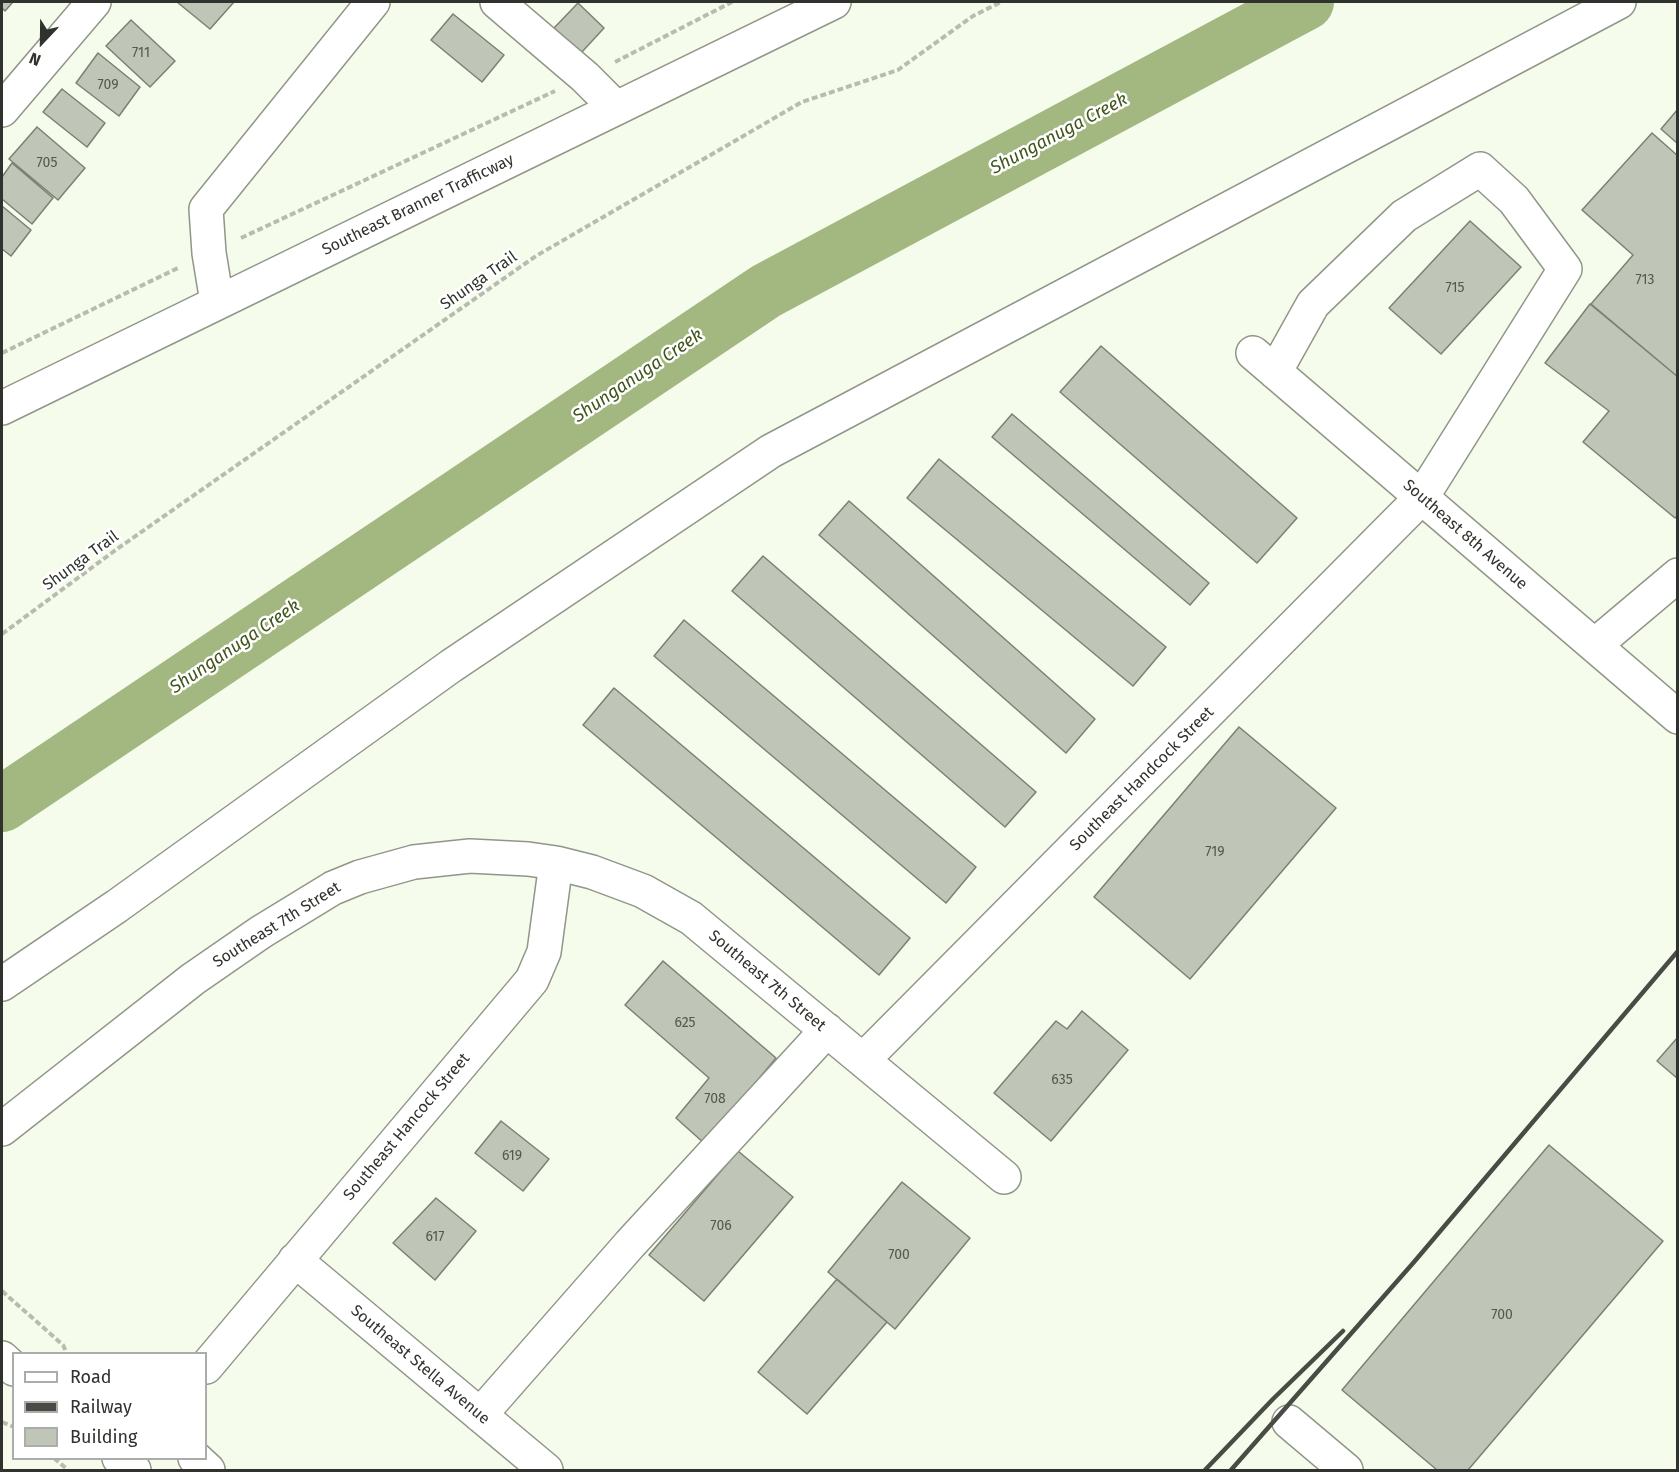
<!DOCTYPE html>
<html>
<head>
<meta charset="utf-8">
<style>
	body { margin:0 }
	#map { position:relative; width:1679px; height:1472px; overflow:hidden; background:#f5fcec; font-family:"Fira Sans",sans-serif }
	canvas { display:block }
	.frame { position:absolute; inset:0; border:3px solid #30332d; pointer-events:none }
	.legend { position:absolute; left:12px; top:1352px; width:195px; height:108px; box-sizing:border-box; background:#fff; border:2px solid #acadab; margin:0; padding:8px 10px; list-style:none; font-size:18px; color:#30332d }
	.legend li { display:flex; align-items:center; gap:12px; height:30px }
	.legend b { width:30px; border:2px solid #acadab }
	.north { position:absolute; left:12px; top:12px; width:60px; height:60px; -webkit-text-stroke:4px #fff; paint-order:stroke; rotate:202deg; font-size:16px; font-weight:700; line-height:24px; text-align:center; color:#30332d }
	.north::after { content:''; display:block; margin:auto; width:21px; height:27px; background:#30332d; clip-path:polygon(50% 0,100% 100%,50% 72%,0 100%) }
</style>
</head>
<body>
<div id="map">
<canvas width="1679" height="1472"></canvas>
<div class="frame"></div>
<ul class="legend">
<li><b style="height:8px;background:#fff"></b>Road</li>
<li><b style="height:8px;background:#494c45"></b>Railway</li>
<li><b style="height:16px;background:#c0c6b7"></b>Building</li>
</ul>
<div class="north">N</div>
</div>
<script>
const ctx = document.querySelector('canvas').getContext('2d');
ctx.lineJoin = 'round';
function toPath(rows) {
  const path = new Path2D();
  for (const r of rows) {
    path.moveTo(r[0], r[1]);
    for (let i = 2; i < r.length; i += 2) path.lineTo(r[i], r[i + 1]);
  }
  return path;
}
function trace(path, color, width, dash) {
  ctx.strokeStyle = color;
  ctx.lineWidth = width;
  ctx.lineCap = dash ? 'butt' : 'round';
  ctx.setLineDash(dash || []);
  ctx.stroke(path);
}
function fillPath(path, color) {
  ctx.fillStyle = color;
  ctx.fill(path, 'evenodd');
}
function write(font, color, halo, rows, align = 'center') {
  ctx.font = font + ' "Fira Sans",sans-serif';
  ctx.lineWidth = 5;
  ctx.setLineDash([]);
  ctx.textBaseline = 'middle';
  ctx.strokeStyle = halo;
  ctx.fillStyle = color;
  for (const [text, x, y, turn = 0] of rows) {
    ctx.save();
    ctx.translate(x, y);
    ctx.rotate((+turn || 0) * Math.PI / 180);
    ctx.textAlign = isNaN(turn) ? turn : align;
    if (halo) ctx.strokeText(text, 0, 0);
    ctx.fillText(text, 0, 0);
    ctx.restore();
  }
}
trace(toPath([
	[2,804,766,291,1306,2]
]), '#a2b880', 56);
const building = toPath([
	[2,2,13,2,5,11,2,8,2,2],
	[177,2,234,2,210,29,177,2],
	[578,3,604,28,581,53,554,28,578,3],
	[453,14,504,55,482,82,431,40,453,14],
	[131,20,175,61,150,87,106,46,131,20],
	[98,53,140,87,119,116,76,83,98,53],
	[62,89,105,123,87,147,43,112,62,89],
	[1678,109,1678,144,1661,129,1678,109],
	[37,127,85,168,58,200,9,159,37,127],
	[1652,133,1678,156,1678,377,1591,304,1633,255,1582,210,1652,133],
	[12,163,53,198,32,224,2,199,2,177,12,163],
	[2,206,31,230,11,256,2,249,2,206],
	[1470,221,1521,267,1441,354,1389,308,1470,221],
	[1590,304,1678,377,1678,515,1675,518,1583,442,1609,411,1545,363,1590,304],
	[1101,346,1297,518,1257,563,1060,392,1101,346],
	[1012,414,1209,583,1190,605,992,437,1012,414],
	[939,459,1166,647,1133,686,907,498,939,459],
	[849,501,1095,719,1066,753,819,535,849,501],
	[763,556,1036,792,1005,827,732,591,763,556],
	[684,620,976,867,946,903,654,656,684,620],
	[614,688,910,938,879,975,583,725,614,688],
	[1239,727,1336,808,1190,979,1094,897,1239,727],
	[663,961,776,1058,705,1144,676,1118,709,1078,625,1005,663,961],
	[1082,1011,1128,1050,1051,1141,994,1093,1056,1021,1067,1029,1082,1011],
	[1678,1037,1678,1079,1657,1061,1678,1037],
	[501,1121,549,1159,523,1191,475,1153,501,1121],
	[1549,1145,1663,1241,1468,1470,1437,1470,1342,1390,1549,1145],
	[738,1151,793,1197,704,1301,649,1255,738,1151],
	[902,1182,970,1238,895,1329,828,1272,902,1182],
	[436,1198,476,1231,435,1280,393,1243,436,1198],
	[837,1279,887,1322,807,1414,758,1372,837,1279]
]);
fillPath(building, '#c0c6b7');
trace(building, '#7b8173', 1.5);
const minor = toPath([
	[497,2,585,77,616,108],
	[2,110,94,2],
	[217,302,209,253,206,209,373,2],
	[1253,353,1678,717],
	[1595,645,1678,575],
	[2,984,117,906,451,666,771,451,1619,2],
	[863,1060,1422,497,1565,269,1514,200,1480,169,1404,216,1313,304,1275,372],
	[2,1129,193,979,261,932,333,888,360,877,414,862,470,856,528,859,556,863,592,872,643,891,691,918,1004,1177],
	[295,1260,546,1470],
	[206,1367,532,980,544,952,556,863],
	[480,1415,630,1244,827,1030],
	[1289,1422,1346,1470],
	[195,1458,208,1470]
]);
const major = toPath([
	[2,408,834,2],
	[2,1358,14,1369],
	[119,1458,134,1470]
]);
trace(minor, '#909688', 36);
trace(major, '#909688', 36);
trace(toPath([
	[615,62,732,2],
	[241,238,555,91],
	[2,353,180,267],
	[2,634,117,549,536,256,802,102,898,70,973,16,1001,2],
	[2,1291,63,1345,67,1354],
	[2,1422,14,1427],
	[54,1458,68,1470]
]), '#b7bcb0', 4, [6, 3]);
trace(minor, '#fff', 33);
trace(major, '#fff', 33);
trace(toPath([
	[1205,1470,1273,1399,1343,1331],
	[1231,1470,1414,1262,1678,951]
]), '#494c45', 4.5);
write('14px', '#545850', null, [
	["711",141,53],
	["709",108,85],
	["705",47,163],
	["713",1645,280],
	["715",1455,288],
	["719",1215,852],
	["625",685,1023],
	["635",1062,1080],
	["708",715,1099],
	["619",512,1156],
	["706",721,1226],
	["617",435,1237],
	["700",899,1255],
	["700",1502,1315]
]);
write('16px', '#30332d', '#fff', [
	["Southeast Branner Trafficway",418,205,-26],
	["Shunga Trail",479,281,-35],
	["Southeast 8th Avenue",1465,535,41],
	["Shunga Trail",81,561,-36],
	["Southeast Handcock Street",1142,779,-45],
	["Southeast 7th Street",277,925,-32],
	["Southeast 7th Street",767,981,40],
	["Southeast Hancock Street",407,1127,-50],
	["Southeast Stella Avenue",420,1365,40]
]);
write('italic 18px', '#41561a', '#fff', [
	["Shunganuga Creek",1059,134,-28],
	["Shunganuga Creek",638,376,-34],
	["Shunganuga Creek",235,647,-34]
]);
</script>
</body>
</html>
